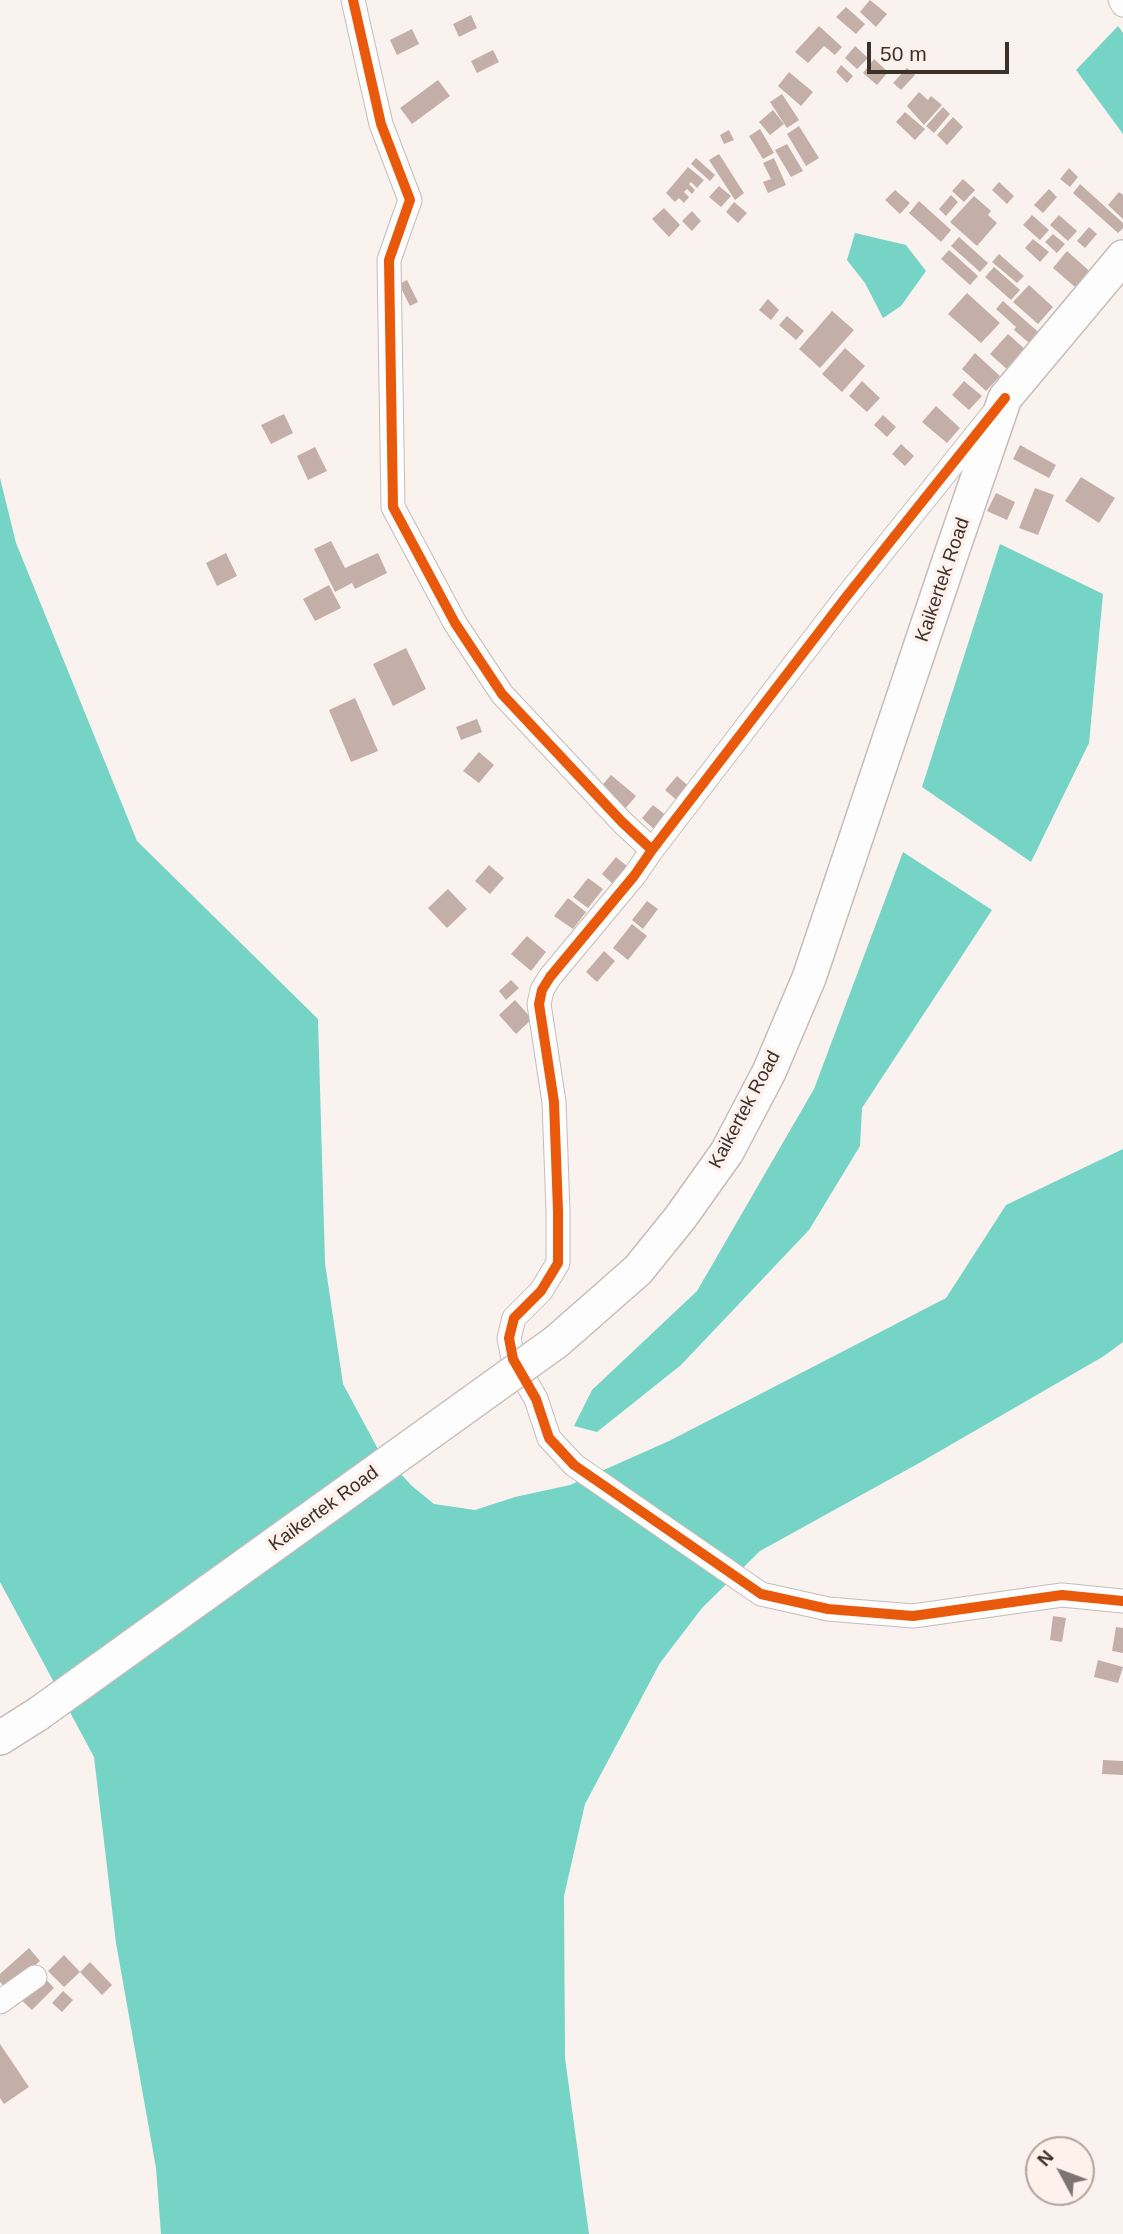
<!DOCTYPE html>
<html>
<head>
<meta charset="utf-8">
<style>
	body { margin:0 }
	#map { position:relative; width:1123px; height:2234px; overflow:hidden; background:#faf2ef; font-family:Arial,sans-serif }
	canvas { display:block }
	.north { position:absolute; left:1025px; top:2136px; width:70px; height:70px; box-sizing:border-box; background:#fef1eb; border:2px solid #b0a49e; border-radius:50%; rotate:311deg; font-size:19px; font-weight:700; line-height:28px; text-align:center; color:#3c302b }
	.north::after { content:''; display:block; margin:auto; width:24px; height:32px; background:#7e7470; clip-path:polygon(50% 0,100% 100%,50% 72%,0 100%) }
	.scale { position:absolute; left:867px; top:42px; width:142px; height:32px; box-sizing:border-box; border:4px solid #3c302b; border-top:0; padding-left:9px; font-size:21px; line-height:24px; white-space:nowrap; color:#3c302b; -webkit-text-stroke:5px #fef1eb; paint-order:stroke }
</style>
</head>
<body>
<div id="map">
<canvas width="1123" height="2234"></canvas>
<div class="north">N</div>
<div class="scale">50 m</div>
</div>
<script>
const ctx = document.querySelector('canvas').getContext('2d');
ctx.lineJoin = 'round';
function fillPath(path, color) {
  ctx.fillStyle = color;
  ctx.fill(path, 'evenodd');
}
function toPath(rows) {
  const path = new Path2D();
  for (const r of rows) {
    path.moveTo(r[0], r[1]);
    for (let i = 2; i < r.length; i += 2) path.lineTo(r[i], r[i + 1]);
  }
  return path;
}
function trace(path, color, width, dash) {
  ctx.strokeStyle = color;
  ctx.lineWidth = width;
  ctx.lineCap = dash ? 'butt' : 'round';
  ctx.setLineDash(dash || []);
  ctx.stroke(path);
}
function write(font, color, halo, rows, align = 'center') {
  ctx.font = font + ' Arial,sans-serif';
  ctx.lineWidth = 7;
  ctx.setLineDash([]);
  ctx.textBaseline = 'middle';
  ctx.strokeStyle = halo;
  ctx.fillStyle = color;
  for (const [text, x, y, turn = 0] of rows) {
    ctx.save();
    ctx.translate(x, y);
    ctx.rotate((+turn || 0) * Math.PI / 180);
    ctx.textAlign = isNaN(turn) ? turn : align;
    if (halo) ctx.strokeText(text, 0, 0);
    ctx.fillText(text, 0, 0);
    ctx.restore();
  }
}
fillPath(toPath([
	[1118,26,1123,33,1123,134,1076,70],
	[855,233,906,245,926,271,901,306,883,318,865,283,847,260],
	[0,478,16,543,137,841,318,1019,325,1263,343,1384,379,1451,412,1486,434,1504,475,1510,515,1497,570,1485,669,1441,834,1356,946,1298,1006,1205,1123,1149,1123,1342,1104,1356,921,1462,760,1551,702,1608,660,1663,585,1804,564,1896,565,2058,589,2234,161,2234,156,2168,116,1943,94,1757,0,1582],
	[1000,544,1103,594,1089,743,1031,862,922,787],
	[903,852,992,910,862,1108,860,1146,809,1230,681,1365,597,1432,574,1426,592,1390,697,1291,814,1089]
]), '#75d4c6');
fillPath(toPath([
	[870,0,887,14,876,27,860,12],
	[846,7,865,24,856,34,836,17],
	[471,15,477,28,459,37,453,24],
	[819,26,842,47,835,55,824,46,808,63,795,52],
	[412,29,419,44,397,55,390,40],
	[855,46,868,58,857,69,845,58],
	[493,50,499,62,477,73,471,61],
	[874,59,888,72,877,85,863,73],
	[841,65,853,76,847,83,836,72],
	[907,68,915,75,901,90,893,83],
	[789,72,813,92,801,106,778,86],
	[438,80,450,96,412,124,400,108],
	[919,92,928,100,931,96,942,105,924,125,907,106],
	[782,94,799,120,787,128,770,102],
	[943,107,950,114,934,133,926,126],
	[773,110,784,124,770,135,759,122],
	[905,112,925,129,915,140,896,122],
	[953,117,963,127,947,145,937,135],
	[799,126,819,158,806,166,787,134],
	[760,129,774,153,763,159,749,136],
	[729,130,734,140,724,144,720,135],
	[787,144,803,171,791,177,775,150],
	[719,154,744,193,735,200,709,160],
	[696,158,715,175,710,181,691,164],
	[774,158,786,185,768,193,763,182,771,179,763,163],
	[688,167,704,180,697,188,691,182,689,184,695,190,692,194,687,189,684,192,689,197,684,203,679,198,675,202,666,193],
	[1069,168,1078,177,1070,187,1060,179],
	[963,179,975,190,964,202,952,191],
	[999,182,1014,196,1007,204,992,190],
	[1080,184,1123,223,1123,228,1118,233,1073,193],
	[719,186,731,196,721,207,709,197],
	[1049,189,1057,197,1043,213,1034,205],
	[895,190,910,203,900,214,885,200],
	[1119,192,1123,195,1123,219,1108,205],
	[951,195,958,202,946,216,939,209],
	[974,196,991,211,988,215,997,223,977,246,950,222],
	[919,201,951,230,941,242,909,213],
	[734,202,747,213,738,223,726,212],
	[664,208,680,225,669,237,652,219],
	[692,211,701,221,692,231,682,221],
	[1032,215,1049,230,1040,240,1023,225],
	[1059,215,1077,231,1068,241,1050,225],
	[1089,227,1097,234,1085,248,1077,241],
	[1053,234,1065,244,1057,253,1045,242],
	[959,237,988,263,980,272,951,246],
	[1033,239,1049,252,1040,262,1025,248],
	[949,250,978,276,970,285,941,259],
	[1067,251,1096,277,1082,293,1053,268],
	[999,254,1024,276,1017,283,992,262],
	[994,267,1020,290,1011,300,985,277],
	[407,280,418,302,410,306,399,284],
	[1029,285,1053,307,1038,324,1013,302],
	[967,293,1000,323,981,343,948,314],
	[768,299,779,310,771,320,759,310],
	[1003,301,1044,337,1035,348,1014,330,1016,327,996,309],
	[832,311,854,330,820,368,799,349],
	[787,316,804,331,796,340,779,325],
	[1008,334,1027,351,1009,371,990,354],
	[845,348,865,366,842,392,822,374],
	[975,353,1000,376,986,391,962,369],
	[862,381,880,398,867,412,849,396],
	[964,381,982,396,969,410,952,395],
	[936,406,960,428,947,443,922,422],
	[284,414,293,433,271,444,261,425],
	[883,415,896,427,887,437,874,425],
	[901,444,914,456,905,466,892,454],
	[1020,445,1056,465,1049,478,1013,459],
	[315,447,327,471,308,480,297,456],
	[1081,477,1115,498,1099,523,1065,501],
	[1035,488,1054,495,1038,535,1019,528],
	[996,493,1015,502,1007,520,987,511],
	[331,541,345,568,378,553,387,573,355,589,352,583,335,592,314,549],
	[226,553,237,576,217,586,206,563],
	[329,585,341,608,315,621,303,599],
	[406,648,426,689,393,706,373,664],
	[355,698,378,751,351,762,329,710],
	[477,719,482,732,461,740,456,727],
	[479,752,494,765,479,783,463,771],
	[611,775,636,796,624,810,599,789],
	[677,776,692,789,680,803,665,790],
	[653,805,668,817,656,831,642,818],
	[616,857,628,867,613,884,602,874],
	[489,865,504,878,490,894,475,881],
	[588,878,603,889,588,908,573,897],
	[448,889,467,909,447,928,428,908],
	[568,898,586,912,573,929,554,916],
	[647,901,658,909,643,929,632,920],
	[632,924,647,936,628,960,613,948],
	[527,936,546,952,531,971,511,954],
	[604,951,615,961,597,982,586,972],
	[511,980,519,988,506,1000,499,991],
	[515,1000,532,1019,516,1034,499,1015],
	[1053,1616,1066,1618,1062,1642,1050,1640],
	[1116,1627,1123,1628,1123,1653,1112,1651],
	[1098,1660,1123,1667,1118,1683,1094,1677],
	[1103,1760,1123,1761,1123,1775,1102,1774],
	[29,1948,40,1961,7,1990,0,1982,0,1974],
	[64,1955,80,1972,64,1987,48,1971],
	[90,1962,112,1985,102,1995,80,1972],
	[41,1974,54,1988,32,2010,18,1997],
	[63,1991,73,2000,62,2012,52,2003],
	[0,2044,29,2087,4,2104,0,2098]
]), '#c3afa7');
const minor = toPath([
	[353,0,381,124,410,200,389,260,393,507,455,623,502,694,622,822,652,850],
	[1120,0,1123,5],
	[992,415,846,597,652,850,634,876,550,977,542,990,539,1004,554,1102,558,1211,558,1263,541,1291,514,1318,509,1338,513,1359,536,1399,549,1438,574,1465,761,1594,828,1609,913,1616,1062,1595,1123,1601],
	[0,2002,35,1977]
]);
const secondary = toPath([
	[556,1342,638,1270,680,1218,727,1152,769,1072,809,978,952,552,1005,398,1123,257],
	[0,1738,38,1714]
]);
trace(minor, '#c5bcb9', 25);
trace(secondary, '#c5bcb9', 36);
trace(minor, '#fefdfd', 23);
trace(secondary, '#fefdfd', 33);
const secondaryBridge = toPath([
	[38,1714,556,1342]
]);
trace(secondaryBridge, '#c5bcb9', 36, []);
trace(secondaryBridge, '#fefdfd', 33);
trace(toPath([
	[353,0,381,124,410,200,389,260,393,507,455,623,502,694,622,822,652,850],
	[1005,398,846,597,652,850,634,876,550,977,542,990,539,1004,554,1102,558,1211,558,1263,541,1291,514,1318,509,1338,513,1359,536,1399,549,1438,574,1465,761,1594,828,1609,913,1616,1062,1595,1123,1601]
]), '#e8590c', 10);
write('19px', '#3c302b', '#fef1eb', [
	["Kaikertek Road",943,580,-71],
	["Kaikertek Road",745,1110,-62],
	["Kaikertek Road",324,1509,-36]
]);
</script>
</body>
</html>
